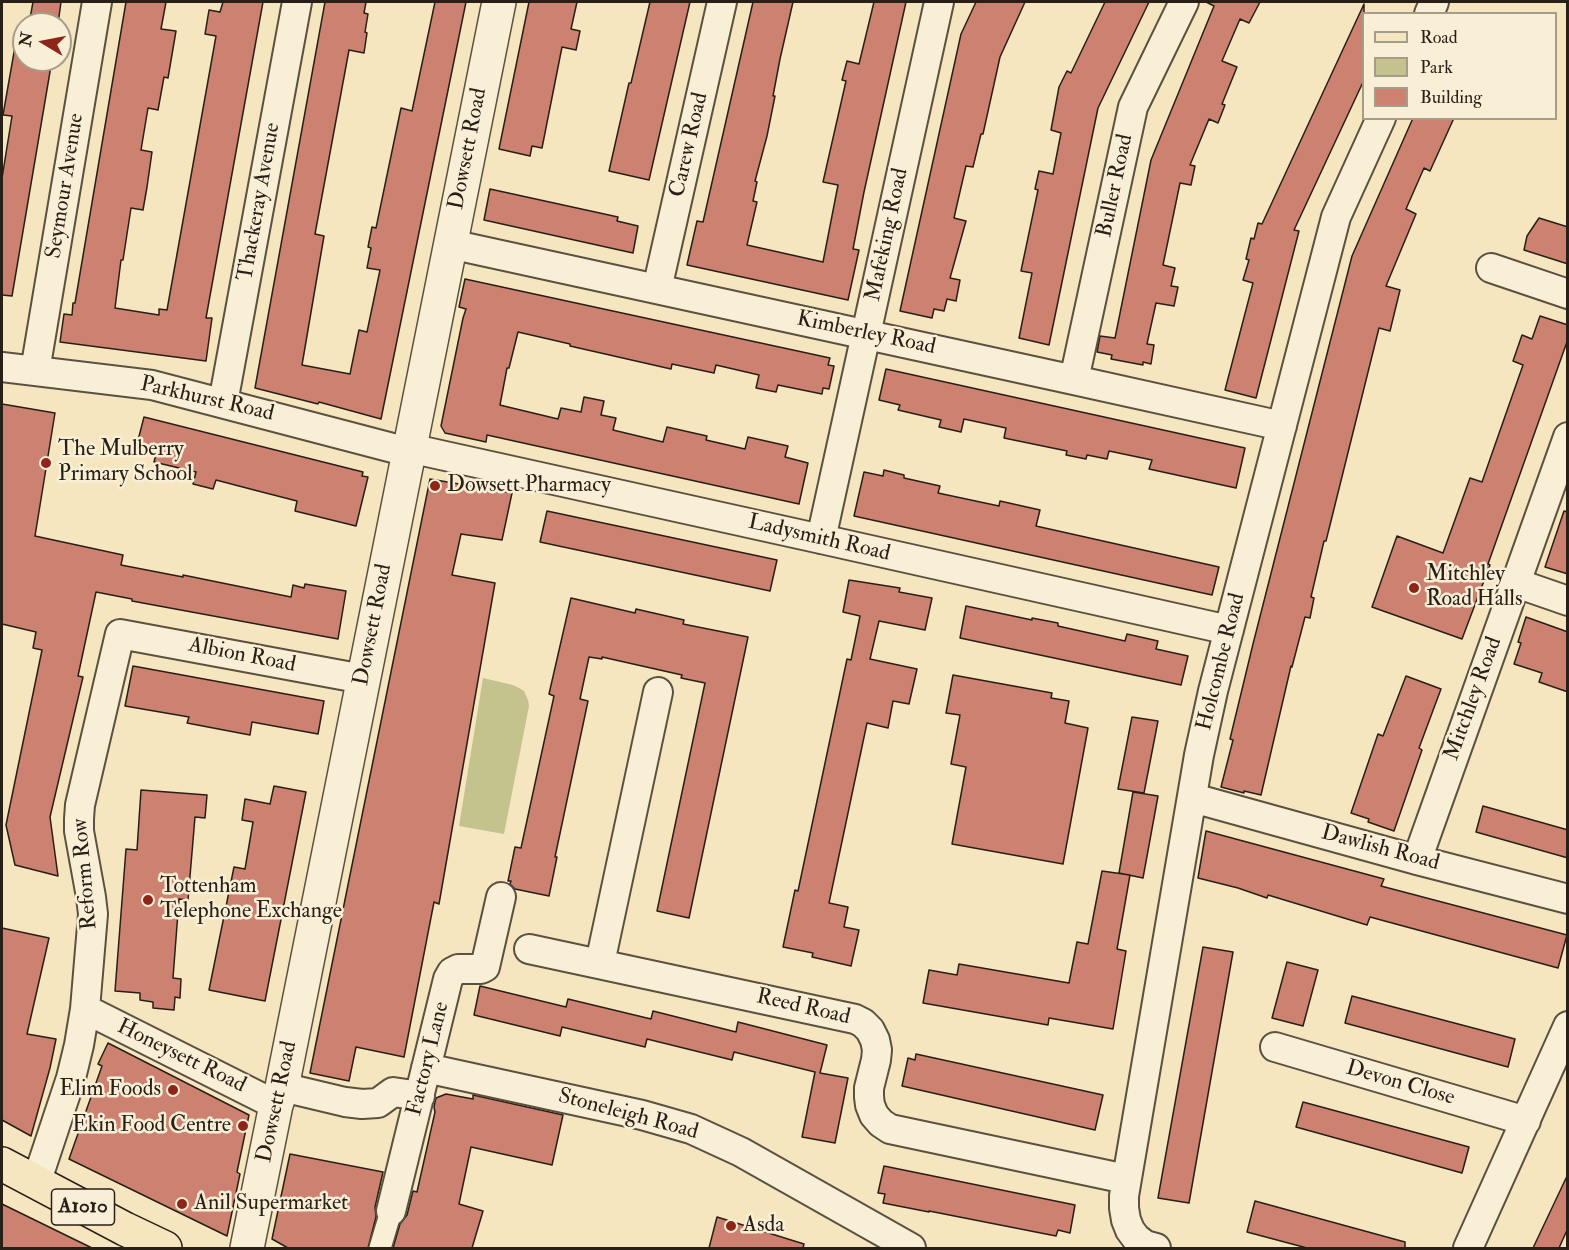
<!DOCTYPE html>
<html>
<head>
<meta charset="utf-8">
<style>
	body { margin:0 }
	#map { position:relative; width:1569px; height:1250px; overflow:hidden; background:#f5e6c0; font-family:"IM FELL Double Pica",serif }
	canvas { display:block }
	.frame { position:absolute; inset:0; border:3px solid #281f16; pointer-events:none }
	.legend { position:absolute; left:1362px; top:12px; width:195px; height:108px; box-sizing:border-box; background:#f8efd6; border:2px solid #a59c89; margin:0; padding:8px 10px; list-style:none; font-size:18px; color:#281f16 }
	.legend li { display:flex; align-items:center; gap:12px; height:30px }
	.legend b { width:30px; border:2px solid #a59c89 }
	.north { position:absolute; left:12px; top:12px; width:60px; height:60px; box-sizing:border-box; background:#f8efd6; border:2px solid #a59c89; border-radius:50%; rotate:280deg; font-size:16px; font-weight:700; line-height:24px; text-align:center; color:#281f16 }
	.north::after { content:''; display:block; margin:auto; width:21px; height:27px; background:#8f2418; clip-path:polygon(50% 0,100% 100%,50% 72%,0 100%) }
</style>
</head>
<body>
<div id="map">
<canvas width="1569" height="1250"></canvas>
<div class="frame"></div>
<ul class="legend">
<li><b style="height:8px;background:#f5e6c0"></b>Road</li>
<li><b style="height:16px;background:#c4c28d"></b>Park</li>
<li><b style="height:16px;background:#cc8171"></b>Building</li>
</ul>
<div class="north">N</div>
</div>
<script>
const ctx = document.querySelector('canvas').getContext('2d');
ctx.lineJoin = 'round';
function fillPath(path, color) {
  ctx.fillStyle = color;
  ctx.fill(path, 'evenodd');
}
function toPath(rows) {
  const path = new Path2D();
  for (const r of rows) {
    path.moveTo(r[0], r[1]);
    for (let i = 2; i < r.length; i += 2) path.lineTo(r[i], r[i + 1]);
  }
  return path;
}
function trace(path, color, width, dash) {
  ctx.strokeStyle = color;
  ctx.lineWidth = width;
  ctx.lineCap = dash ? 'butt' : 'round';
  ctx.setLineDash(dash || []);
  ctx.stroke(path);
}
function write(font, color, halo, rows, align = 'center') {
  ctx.font = font + ' "IM FELL Double Pica",serif';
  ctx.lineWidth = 5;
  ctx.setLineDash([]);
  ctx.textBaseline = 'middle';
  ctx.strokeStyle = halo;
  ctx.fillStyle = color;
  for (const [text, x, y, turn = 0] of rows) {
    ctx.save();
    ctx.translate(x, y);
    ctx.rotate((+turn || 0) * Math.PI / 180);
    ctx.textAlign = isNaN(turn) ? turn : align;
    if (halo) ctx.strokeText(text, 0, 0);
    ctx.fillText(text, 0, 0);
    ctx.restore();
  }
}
fillPath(toPath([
	[483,678,513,685,519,688,524,691,528,700,529,706,504,834,459,826]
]), '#c4c28d');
const building = toPath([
	[33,2,61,2,58,24,29,24,33,2],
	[126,2,166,2,161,29,176,31,168,78,164,77,158,110,148,108,141,150,152,152,147,187,143,210,131,208,123,260,121,260,115,308,159,315,159,309,167,310,216,36,205,34,209,10,220,12,223,2,263,2,206,318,212,318,206,361,60,342,64,314,72,315,73,303,75,303,126,2],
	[325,2,366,2,364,13,368,14,365,32,367,33,364,53,349,50,315,234,324,236,302,365,350,374,359,330,367,332,380,270,367,268,371,248,368,247,372,227,376,228,401,108,412,111,435,2,466,2,381,419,319,402,318,404,255,388,325,2],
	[529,2,577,2,571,29,580,31,576,50,562,47,542,148,532,146,530,156,499,149,529,2],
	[650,2,690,2,649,180,609,171,629,83,631,83,650,2],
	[753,2,793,2,780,59,773,96,775,96,767,136,755,181,757,182,753,201,757,202,747,245,823,262,838,185,823,182,846,81,842,80,847,61,859,64,874,2,906,2,864,192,853,249,859,250,848,300,687,265,697,221,703,222,753,2],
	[976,2,1025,2,1000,57,983,134,981,134,973,167,966,166,959,196,954,218,966,221,950,278,960,280,956,301,947,299,944,311,934,309,932,318,900,311,961,34,976,2],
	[1105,2,1149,2,1098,108,1049,345,1019,338,1032,273,1021,271,1038,190,1035,189,1039,171,1053,174,1061,133,1051,130,1059,87,1067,71,1071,73,1105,2],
	[1206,2,1260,2,1249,23,1240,19,1222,61,1237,67,1222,104,1225,105,1218,123,1209,119,1190,165,1195,166,1191,185,1180,183,1163,265,1175,268,1171,286,1178,287,1174,306,1156,303,1147,344,1154,345,1151,364,1143,362,1143,365,1111,359,1112,355,1097,352,1100,336,1115,338,1151,160,1214,6,1206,2],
	[1364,4,1364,80,1294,230,1299,231,1256,398,1225,390,1253,283,1243,280,1249,260,1246,259,1251,238,1254,239,1258,223,1262,224,1364,4],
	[16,41,24,42,24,60,52,60,12,296,2,295,2,178,12,116,3,115,16,41],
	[1413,118,1454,118,1430,171,1424,168,1406,209,1416,214,1386,286,1400,290,1390,331,1379,328,1326,541,1324,541,1311,597,1314,598,1310,618,1305,617,1292,667,1291,666,1261,795,1244,791,1244,793,1221,787,1233,740,1230,739,1253,644,1352,256,1413,118],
	[490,189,618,217,617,221,638,226,633,253,484,220,490,189],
	[1539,218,1568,227,1568,264,1524,250,1527,236,1539,218],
	[465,279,830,358,828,365,834,366,829,389,823,388,822,394,778,385,776,392,756,388,759,375,716,365,714,373,672,364,671,369,570,346,570,344,518,332,509,368,507,368,500,405,508,407,558,419,561,408,581,412,584,397,604,401,601,415,616,418,613,430,663,442,667,427,707,436,706,440,745,449,748,437,788,446,785,457,808,463,799,504,487,435,486,442,445,433,441,426,463,318,466,309,459,307,465,279],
	[1540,316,1568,325,1568,339,1488,564,1490,565,1462,639,1372,607,1397,536,1443,553,1470,478,1482,482,1489,462,1523,365,1513,361,1522,335,1532,339,1540,316],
	[886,369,1245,448,1236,488,1149,469,1152,460,1109,451,1107,459,1087,455,1086,459,1066,455,1067,451,1004,438,1006,428,964,419,961,432,939,427,941,420,898,410,900,405,879,400,886,369],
	[2,404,55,413,35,536,123,555,121,565,183,577,183,575,291,597,293,585,304,588,305,584,346,591,338,639,132,601,132,599,96,592,78,676,83,677,50,817,58,876,15,865,6,825,42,650,33,648,36,632,2,624,2,404],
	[144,417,363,472,362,476,368,477,356,526,295,511,297,501,258,491,216,480,213,489,193,484,196,472,154,462,156,454,136,448,144,417],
	[884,470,904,475,904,478,940,486,938,493,999,506,1000,501,1040,510,1036,526,1219,567,1212,595,854,516,864,472,883,476,884,470],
	[430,479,512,493,502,540,461,534,452,575,495,583,439,904,434,902,404,1057,356,1047,349,1081,310,1073,430,479],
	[547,511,777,560,770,591,540,542,547,511],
	[1564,511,1568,512,1568,574,1545,567,1564,511],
	[849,580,900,588,899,592,932,598,925,630,879,621,870,659,917,669,909,704,893,701,888,728,867,723,829,903,848,907,844,927,859,930,851,966,812,957,813,953,783,947,795,890,798,891,847,659,851,660,860,616,843,612,849,580],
	[571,598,635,613,636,609,684,620,683,624,748,637,689,918,657,911,705,683,681,678,682,675,602,657,602,659,589,657,580,699,588,701,555,857,557,857,549,896,515,889,510,884,511,881,508,881,515,847,521,848,554,696,549,694,571,598],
	[966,606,1032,620,1032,618,1058,623,1058,626,1125,641,1127,634,1158,641,1156,649,1188,656,1181,685,960,638,966,606],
	[1526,617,1568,632,1568,692,1539,682,1542,673,1514,664,1521,643,1518,642,1526,617],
	[133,666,324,701,318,734,252,722,250,735,187,723,189,717,125,706,133,666],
	[953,675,1052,693,1051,698,1069,701,1065,723,1088,728,1063,864,952,844,966,767,951,764,960,715,946,713,953,675],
	[1406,676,1441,689,1419,748,1422,750,1394,831,1368,822,1369,819,1351,813,1378,734,1383,736,1406,676],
	[1132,717,1158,721,1144,793,1118,789,1132,717],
	[274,786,306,792,265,1001,209,990,234,867,245,869,253,822,242,820,245,799,270,804,274,786],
	[141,790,207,795,205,818,195,817,188,900,179,899,173,978,181,979,180,998,175,997,174,1010,153,1008,153,1002,140,1000,140,993,115,991,126,849,137,850,141,790],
	[1133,792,1158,796,1143,878,1119,873,1133,792],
	[1483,806,1568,830,1568,858,1476,832,1483,806],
	[1206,831,1384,879,1381,886,1567,935,1558,968,1370,917,1367,925,1268,895,1267,898,1238,888,1198,878,1206,831],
	[1102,871,1130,875,1117,949,1126,951,1113,1029,1049,1018,1048,1025,923,1003,929,970,957,975,959,964,1069,983,1077,942,1088,944,1102,871],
	[2,928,49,938,27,1034,56,1039,50,1068,31,1136,2,1120,2,928],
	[1203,947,1233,952,1189,1203,1158,1198,1203,947],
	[1287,962,1318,970,1303,1026,1272,1018,1287,962],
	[480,986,566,1007,568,999,651,1019,653,1011,736,1032,738,1022,827,1045,820,1073,848,1078,835,1143,802,1137,815,1072,734,1052,732,1060,647,1039,645,1047,562,1027,560,1036,474,1015,480,986],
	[1352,996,1515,1039,1508,1067,1345,1023,1352,996],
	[108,1043,249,1115,237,1172,240,1174,227,1236,69,1159,102,1066,98,1064,108,1043],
	[916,1054,1103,1095,1095,1130,902,1086,908,1058,915,1060,916,1054],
	[446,1094,473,1099,473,1095,563,1115,552,1165,471,1147,459,1204,483,1211,472,1248,393,1248,400,1224,407,1215,413,1191,417,1192,435,1112,434,1107,435,1102,436,1098,446,1094],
	[1303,1102,1469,1147,1462,1173,1296,1127,1303,1102],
	[290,1154,383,1172,375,1207,376,1217,368,1248,288,1248,272,1239,290,1154],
	[884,1166,1075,1205,1070,1233,1058,1230,1056,1236,929,1211,929,1212,883,1203,885,1194,878,1193,884,1166],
	[1568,1174,1568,1228,1559,1248,1533,1248,1568,1174],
	[1255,1201,1405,1242,1405,1248,1307,1248,1247,1232,1255,1201],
	[2,1204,92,1248,2,1248,2,1204],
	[717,1217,804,1244,803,1248,709,1248,717,1217]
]);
fillPath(building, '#cc8171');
trace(building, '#281f16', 1.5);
const pedestrian = toPath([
	[380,1248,391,1211]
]);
const minor = toPath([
	[1429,14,1434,2],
	[450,244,1074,380,1282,426],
	[1491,268,1568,294],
	[657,289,722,2],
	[2,367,152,385,408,452],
	[35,371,97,2],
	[1074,380,1133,107,1184,2],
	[223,403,297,2],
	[409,448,821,539,1229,630],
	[821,539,939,2],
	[1516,583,1568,601],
	[1193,798,1417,860,1568,899],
	[1417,860,1568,437],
	[529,949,855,1019,863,1023,870,1030,875,1040,877,1050,876,1060,869,1088,869,1097,870,1105,874,1115,881,1123,890,1129,1126,1179],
	[600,963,658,692],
	[85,1009,276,1105],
	[1275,1047,1526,1121],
	[426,1068,642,1115,691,1129,741,1152,911,1248],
	[282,1087,345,1102,362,1104,378,1103,393,1092,420,1096],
	[36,1183,71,1078,79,1045,85,1009,93,914,91,897,79,831,79,819,80,805,120,634,363,679],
	[391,1211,448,979,452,972,458,969,481,969,485,967,501,897],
	[1156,1248,1145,1245,1136,1238,1130,1230,1126,1220,1124,1208,1124,1196,1199,755,1213,691,1336,217,1381,118],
	[1468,1248,1568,1026]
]);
const tertiary = toPath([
	[247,1248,276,1105,282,1087,499,2]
]);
const primary = toPath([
	[2,1164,125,1229,165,1248]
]);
trace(pedestrian, '#5b5140', 24);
trace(minor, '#5b5140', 32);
trace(tertiary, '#5b5140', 36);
trace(primary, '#281f16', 36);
trace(pedestrian, '#f8efd6', 21);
trace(minor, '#f8efd6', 28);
trace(tertiary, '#f8efd6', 33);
trace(primary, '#f5e6c0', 33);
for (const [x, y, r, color] of [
	[46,463,6,"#8f2418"],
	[435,486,6,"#8f2418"],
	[1414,588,6,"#8f2418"],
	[148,900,6,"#8f2418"],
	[173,1090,6,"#8f2418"],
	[243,1126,6,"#8f2418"],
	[182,1204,6,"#8f2418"],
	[731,1226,6,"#8f2418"]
]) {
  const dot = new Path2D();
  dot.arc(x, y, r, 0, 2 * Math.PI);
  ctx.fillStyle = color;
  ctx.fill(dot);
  trace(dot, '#f8efd6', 2);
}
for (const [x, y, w] of [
	[83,1207,63]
]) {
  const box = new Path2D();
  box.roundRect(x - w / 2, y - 18, w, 36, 4.5);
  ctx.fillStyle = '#f8efd6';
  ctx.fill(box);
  trace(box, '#281f16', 1.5);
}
write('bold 21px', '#281f16', null, [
	["A1010",83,1207]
]);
write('22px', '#281f16', '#f8efd6', [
	["Carew Road",690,145,-77],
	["Dowsett Road",469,149,-79],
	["Seymour Avenue",66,186,-81],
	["Buller Road",1116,186,-78],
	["Thackeray Avenue",260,202,-80],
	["Mafeking Road",888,235,-78],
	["Kimberley Road",866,334,12],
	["Parkhurst Road",207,400,13],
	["Ladysmith Road",819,539,13],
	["Dowsett Road",374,625,-79],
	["Albion Road",242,656,11],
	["Holcombe Road",1222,662,-76],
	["Mitchley Road",1474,699,-70],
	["Dawlish Road",1380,849,15],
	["Reform Row",86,874,-95],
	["Reed Road",803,1008,13],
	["Honeysett Road",181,1057,26],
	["Factory Lane",429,1059,-76],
	["Devon Close",1400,1084,16],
	["Dowsett Road",278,1102,-78],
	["Stoneleigh Road",628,1115,15]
]);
write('22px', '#281f16', '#f8efd6', [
	["The Mulberry",58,450],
	["Primary School",58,475],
	["Dowsett Pharmacy",447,486],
	["Mitchley",1426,575],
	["Road Halls",1426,600],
	["Tottenham",160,887],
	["Telephone Exchange",160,912],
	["Elim Foods",161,1090,"right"],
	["Ekin Food Centre",231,1126,"right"],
	["Anil Supermarket",194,1204],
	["Asda",743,1226]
], 'left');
</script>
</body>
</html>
